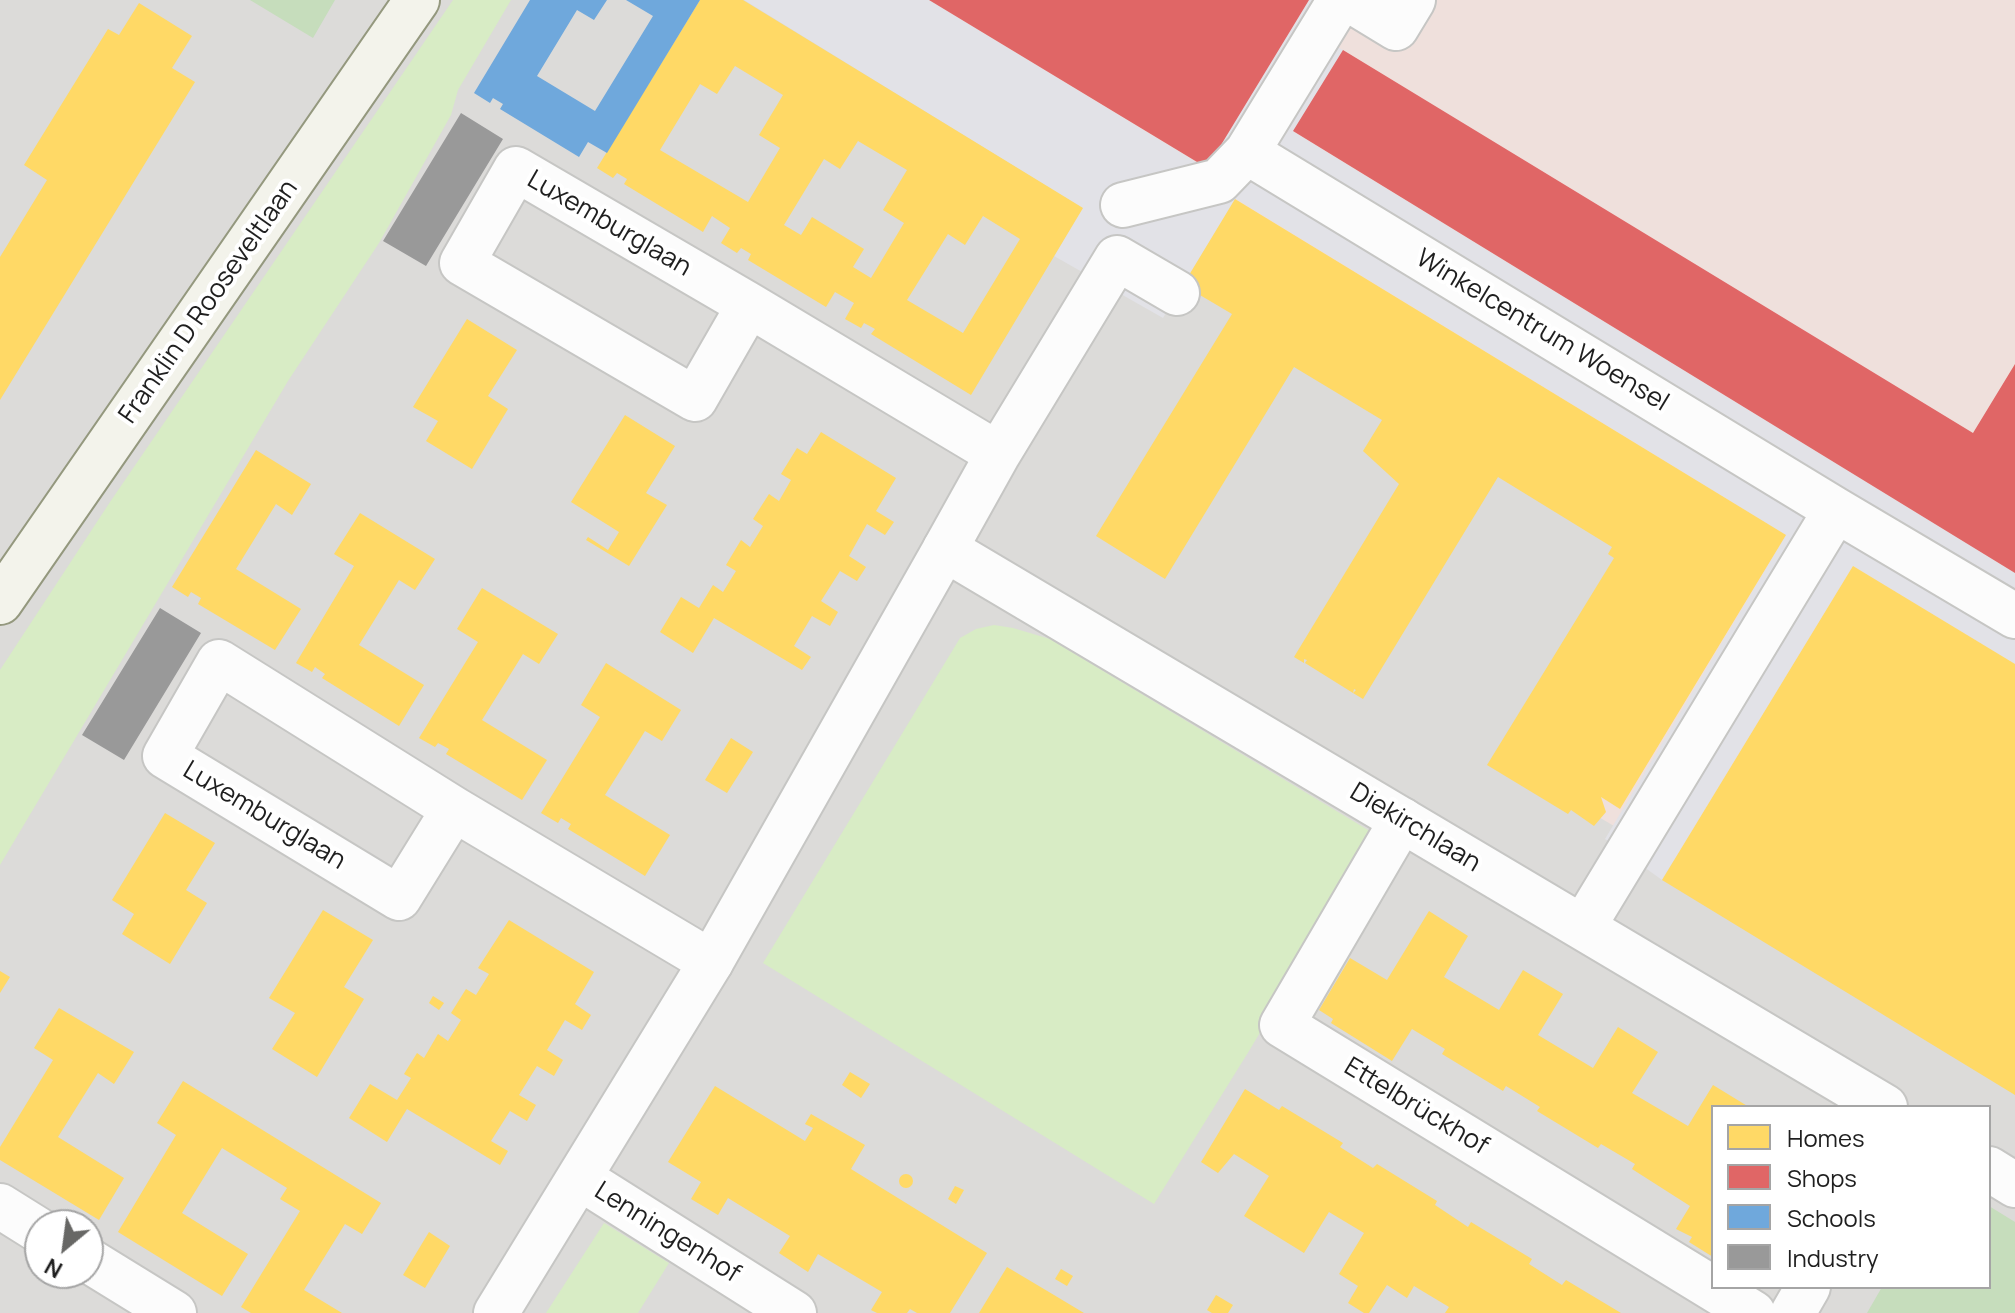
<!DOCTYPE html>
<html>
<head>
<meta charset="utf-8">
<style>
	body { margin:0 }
	#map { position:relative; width:2015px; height:1313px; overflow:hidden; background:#edece8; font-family:Manrope,sans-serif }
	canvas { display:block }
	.legend { position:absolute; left:1711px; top:1105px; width:280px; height:184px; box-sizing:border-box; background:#fff; border:2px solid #a5a5a5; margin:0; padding:10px 14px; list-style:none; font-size:24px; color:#1f1f1f }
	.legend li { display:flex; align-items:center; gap:16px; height:40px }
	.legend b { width:40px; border:2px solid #a5a5a5 }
	.north { position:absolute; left:24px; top:1209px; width:80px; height:80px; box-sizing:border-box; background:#fff; border:2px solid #a5a5a5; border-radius:50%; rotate:209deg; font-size:22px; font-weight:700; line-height:32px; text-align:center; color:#1f1f1f }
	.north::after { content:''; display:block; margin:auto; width:28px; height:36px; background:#676765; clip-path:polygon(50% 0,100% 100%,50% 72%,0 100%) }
</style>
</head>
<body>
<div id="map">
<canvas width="2015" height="1313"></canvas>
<ul class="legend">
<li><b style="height:22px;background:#ffd966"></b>Homes</li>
<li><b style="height:22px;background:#e06666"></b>Shops</li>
<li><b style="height:22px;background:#6fa8dc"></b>Schools</li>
<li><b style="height:22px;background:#999"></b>Industry</li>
</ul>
<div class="north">N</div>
</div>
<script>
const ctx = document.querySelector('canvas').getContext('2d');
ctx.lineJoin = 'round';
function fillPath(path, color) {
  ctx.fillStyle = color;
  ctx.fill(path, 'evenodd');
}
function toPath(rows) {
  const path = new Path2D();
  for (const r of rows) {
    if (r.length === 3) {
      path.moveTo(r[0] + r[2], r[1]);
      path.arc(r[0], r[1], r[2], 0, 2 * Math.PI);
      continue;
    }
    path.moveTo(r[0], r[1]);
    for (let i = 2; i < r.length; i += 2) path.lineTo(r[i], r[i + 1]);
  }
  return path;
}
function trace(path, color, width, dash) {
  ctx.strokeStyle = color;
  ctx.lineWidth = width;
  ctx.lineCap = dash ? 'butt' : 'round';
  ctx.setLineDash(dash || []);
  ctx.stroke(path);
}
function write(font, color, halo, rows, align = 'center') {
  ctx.font = font + ' Manrope,sans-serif';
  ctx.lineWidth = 8;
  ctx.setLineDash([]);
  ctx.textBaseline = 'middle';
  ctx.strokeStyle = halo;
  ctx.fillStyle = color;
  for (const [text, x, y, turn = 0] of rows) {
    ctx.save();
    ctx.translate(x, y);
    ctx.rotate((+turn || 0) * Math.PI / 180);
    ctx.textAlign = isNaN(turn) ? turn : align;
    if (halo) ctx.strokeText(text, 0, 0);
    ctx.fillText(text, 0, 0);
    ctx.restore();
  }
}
fillPath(toPath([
	[0,0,2015,0,2015,1313,0,1313],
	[1713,1107,1989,1107,1989,1287,1713,1287],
	[40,1225,88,1225,88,1273,40,1273]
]), '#dcdbd9');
fillPath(toPath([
	[808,0,2015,0,2015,844,1720,889,1555,791,1704,552,1239,273]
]), '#efe0dc');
fillPath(toPath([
	[453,0,511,0,458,90,451,115,379,243,288,381,0,865,0,670,110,502],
	[994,625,1013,628,1050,639,1378,836,1249,1051,1154,1204,763,963,960,638,976,629],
	[604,1223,669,1263,638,1313,546,1313]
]), '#d8ecc5');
fillPath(toPath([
	[250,0,335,0,313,38],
	[1989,1206,2015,1222,2015,1313,1867,1313,1882,1287,1989,1287]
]), '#c6ddbc');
fillPath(toPath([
	[744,0,929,0,1206,168,1309,0,1357,0,1332,44,1343,50,1294,132,2015,573,2015,664,1853,566,1662,880,1605,839,1786,535,1236,199,1163,318,1054,256,1082,208]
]), '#e2e2e7');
fillPath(toPath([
	[700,0,743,0,1083,208,971,395,871,334,875,329,864,323,861,328,845,319,854,303,835,292,826,307,748,260,751,254,741,248,737,253,721,243,730,228,712,216,703,232,624,184,627,179,617,173,613,178,597,168],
	[735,66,783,95,759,135,780,148,748,202,660,150,700,84,717,94],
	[858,141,907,170,883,210,904,223,871,278,853,267,864,249,812,217,801,235,784,225,824,159,840,169],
	[983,216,1020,239,963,333,907,300,948,234,965,245],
	[139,3,192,36,172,68,195,82,0,400,0,257,47,180,24,165,108,29,119,35],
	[1235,199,1786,535,1620,809,1601,797,1606,812,1594,826,1571,810,1568,814,1487,765,1614,558,1608,554,1612,547,1498,477,1363,699,1353,693,1356,690,1354,689,1353,693,1305,663,1307,660,1304,659,1304,663,1294,657,1399,484,1363,451,1382,420,1294,367,1165,579,1096,536,1232,314,1183,285],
	[467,319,517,350,488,396,508,409,472,469,426,441,438,421,413,407],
	[625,415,675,446,646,493,667,505,629,566,586,540,588,537,608,550,619,532,571,502],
	[821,432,896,478,876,511,894,522,885,535,867,524,849,556,866,567,857,581,840,571,821,601,838,612,830,626,812,616,794,646,811,657,802,670,714,618,693,653,660,632,681,597,699,608,713,585,723,592,736,571,726,565,741,540,750,547,763,526,753,519,769,494,779,501,791,480,781,474,797,448,807,454],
	[256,450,311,484,292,515,276,504,236,569,301,609,275,650,198,604,201,598,191,592,188,597,172,587],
	[360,513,435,559,415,590,399,580,359,645,424,685,399,726,322,678,325,674,315,667,312,672,296,663,354,566,334,554],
	[1853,566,2015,664,2015,1095,1662,880],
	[482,588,558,634,539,664,523,654,482,720,547,760,522,800,446,754,449,749,438,743,435,747,419,738,478,642,457,629],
	[606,663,681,710,662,741,645,731,605,795,670,835,645,876,568,829,571,824,561,818,558,823,541,813,600,717,581,705],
	[731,738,753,752,727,793,705,780],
	[165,813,215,843,186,890,207,903,170,964,122,934,134,914,112,900],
	[323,910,373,940,344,987,364,999,317,1077,272,1049,295,1013,269,998],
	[1429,911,1468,936,1444,977,1499,1010,1523,970,1563,994,1538,1035,1593,1068,1618,1027,1658,1052,1632,1093,1688,1126,1713,1085,1749,1107,1713,1107,1713,1257,1689,1242,1692,1237,1676,1229,1690,1206,1632,1169,1635,1164,1601,1144,1598,1148,1537,1111,1540,1107,1506,1086,1503,1091,1442,1054,1445,1049,1412,1029,1392,1061,1331,1023,1333,1019,1319,1010,1350,958,1387,980],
	[509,920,594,972,575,1004,591,1015,582,1030,565,1020,547,1050,563,1060,554,1076,537,1066,519,1095,536,1105,527,1121,510,1111,491,1141,508,1151,500,1165,407,1109,387,1142,349,1118,370,1084,397,1100,411,1078,404,1074,417,1053,424,1058,438,1034,448,1041,461,1020,451,1013,466,989,476,995,489,974,478,968],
	[0,971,10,977,0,993],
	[433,996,444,1003,439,1010,429,1003],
	[59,1008,134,1052,114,1084,98,1073,58,1137,124,1178,99,1220,0,1160,0,1147,53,1060,34,1048],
	[850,1072,870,1084,861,1098,842,1085],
	[183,1081,381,1203,362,1234,345,1224,304,1290,342,1313,251,1313,241,1307,300,1211,280,1199,287,1188,222,1148,182,1213,248,1254,222,1296,118,1232,176,1135,157,1123],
	[715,1086,805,1141,813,1128,805,1124,811,1114,865,1145,851,1169,987,1253,950,1313,917,1313,910,1309,907,1313,877,1313,871,1310,882,1292,818,1254,808,1272,779,1253,790,1236,728,1198,718,1215,691,1199,701,1182,668,1162],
	[1245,1089,1279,1110,1282,1106,1343,1143,1340,1147,1373,1168,1377,1164,1437,1201,1435,1205,1468,1227,1471,1222,1532,1259,1529,1264,1562,1285,1566,1280,1621,1313,1445,1313,1449,1307,1414,1286,1407,1298,1387,1285,1369,1313,1364,1313,1348,1303,1358,1286,1339,1274,1364,1233,1329,1212,1304,1253,1244,1216,1269,1176,1234,1154,1218,1173,1201,1162],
	[906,1181,7],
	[955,1186,964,1190,956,1204,948,1199],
	[429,1232,450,1246,425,1288,403,1275],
	[1007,1267,1054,1295,1084,1313,979,1313],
	[1061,1269,1073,1276,1067,1286,1055,1279],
	[1216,1295,1233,1305,1228,1313,1212,1313,1207,1310]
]), '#ffd966');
fillPath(toPath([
	[929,0,1309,0,1207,168],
	[1343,50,1973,433,2015,364,2015,573,1293,131]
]), '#e06666');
fillPath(toPath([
	[530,0,607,0,594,20,577,10,537,76,595,111,653,16,626,0,700,0,607,153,588,142,579,157,500,109,503,104,493,98,490,103,474,93]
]), '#6fa8dc');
fillPath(toPath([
	[461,113,503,139,426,266,383,241],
	[160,608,201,633,124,760,82,735]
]), '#999');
const pedestrian = toPath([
	[1340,0,1247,152,1836,510,2015,616],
	[1350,0,1396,28,1413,0],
	[1123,205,1219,181,1247,152],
	[1583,927,1836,510]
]);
const minor = toPath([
	[749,305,695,399,462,263,516,169,749,305,998,454],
	[945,549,998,454,1117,258,1177,293],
	[454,809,399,898,165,756,219,662,454,809,711,962],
	[1402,820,1282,1025,1753,1313],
	[580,1178,794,1313],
	[0,1206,40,1231],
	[88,1260,174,1313],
	[1793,1313,1808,1287]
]);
const tertiary = toPath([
	[1989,1169,2015,1185],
	[496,1313,711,962,945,549,1885,1107]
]);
const secondary = toPath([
	[0,602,417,0]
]);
trace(pedestrian, '#c6c6c4', 48);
trace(minor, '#c6c6c4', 48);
trace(tertiary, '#c6c6c4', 48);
trace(secondary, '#94987e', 48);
trace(pedestrian, '#fcfcfc', 44);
trace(minor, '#fcfcfc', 44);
trace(tertiary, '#fcfcfc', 44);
trace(secondary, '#f3f3eb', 44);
write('26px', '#1f1f1f', '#fff', [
	["Luxemburglaan",609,224,30],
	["Franklin D Rooseveltlaan",209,302,-55],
	["Winkelcentrum Woensel",1542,331,31],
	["Luxemburglaan",264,816,31],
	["Diekirchlaan",1415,828,31],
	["Ettelbrückhof",1416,1107,31],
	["Lenningenhof",667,1233,32]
]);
</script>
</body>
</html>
